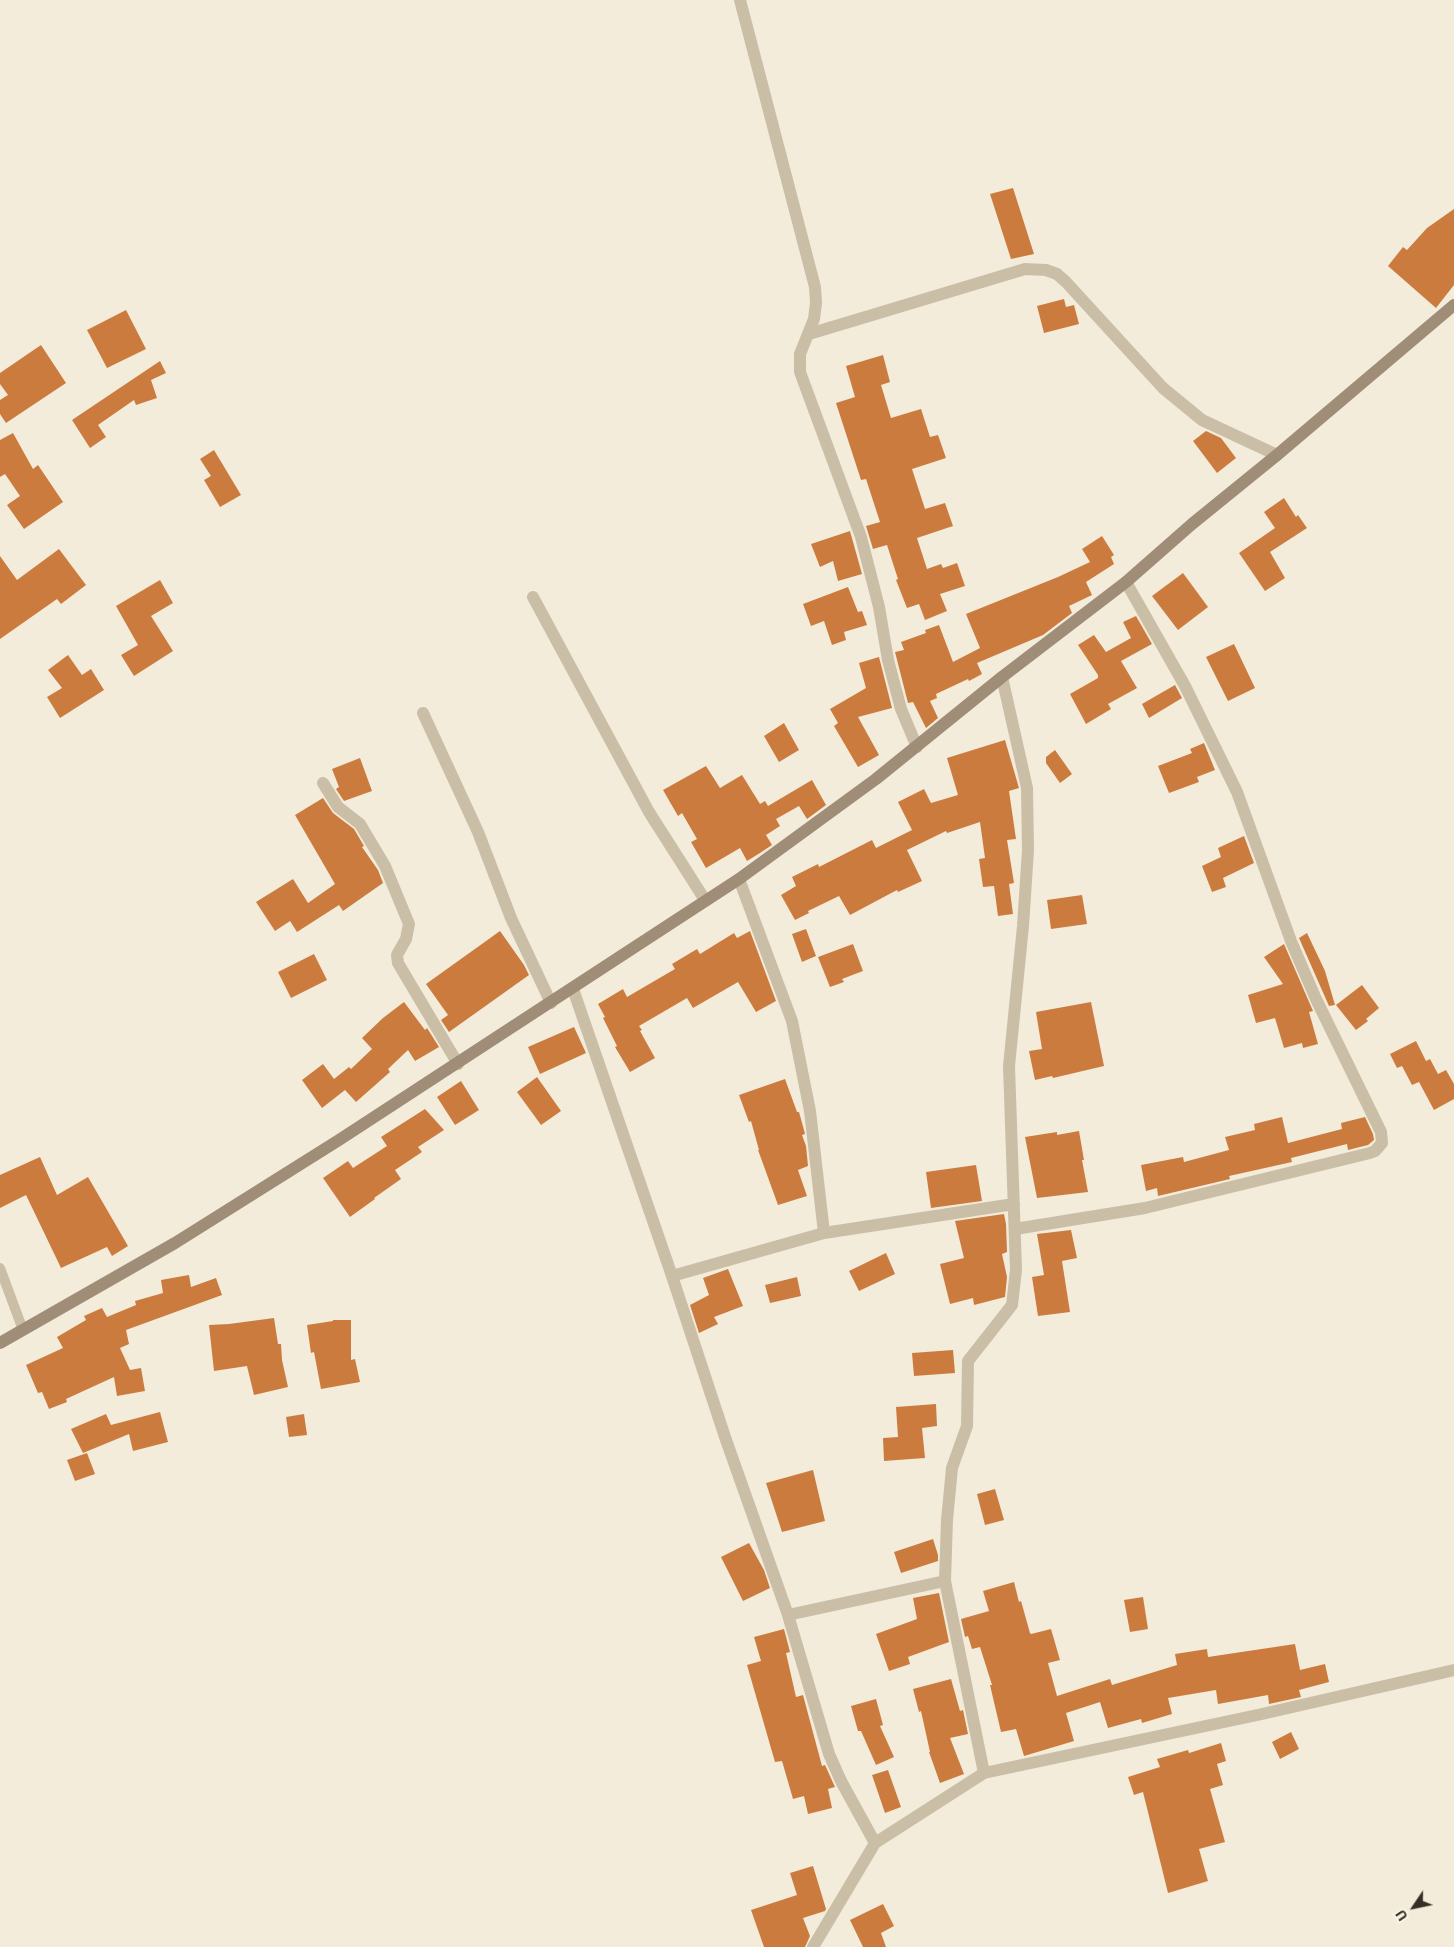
<!DOCTYPE html>
<html>
<head>
<meta charset="utf-8">
<style>
	body { margin:0 }
	#map { position:relative; width:1454px; height:1947px; overflow:hidden; background:#f3ecda; font-family:"Exo 2",sans-serif }
	canvas { display:block }
	.north { position:absolute; left:1389px; top:1882px; width:50px; height:50px; -webkit-text-stroke:4px #faf5e7; paint-order:stroke; rotate:236deg; font-size:14px; font-weight:700; line-height:20px; text-align:center; color:#372f27 }
	.north::after { content:''; display:block; margin:auto; width:18px; height:22px; background:#372f27; clip-path:polygon(50% 0,100% 100%,50% 72%,0 100%) }
</style>
</head>
<body>
<div id="map">
<canvas width="1454" height="1947"></canvas>
<div class="north">U</div>
</div>
<script>
const ctx = document.querySelector('canvas').getContext('2d');
ctx.lineJoin = 'round';
function fillPath(path, color) {
  ctx.fillStyle = color;
  ctx.fill(path, 'evenodd');
}
function toPath(rows) {
  const path = new Path2D();
  for (const r of rows) {
    path.moveTo(r[0], r[1]);
    for (let i = 2; i < r.length; i += 2) path.lineTo(r[i], r[i + 1]);
  }
  return path;
}
function trace(path, color, width, dash) {
  ctx.strokeStyle = color;
  ctx.lineWidth = width;
  ctx.lineCap = dash ? 'butt' : 'round';
  ctx.setLineDash(dash || []);
  ctx.stroke(path);
}
fillPath(toPath([
	[1013,188,1034,254,1011,259,990,194],
	[1454,209,1454,285,1436,308,1388,266,1403,247,1407,250,1427,228],
	[1064,299,1066,307,1074,305,1079,324,1044,333,1037,306],
	[126,310,146,349,107,368,87,330],
	[41,345,66,383,6,423,0,414,0,400,8,395,0,384,0,373],
	[883,355,890,382,881,385,891,418,921,409,930,437,938,435,946,458,912,469,925,509,945,503,953,526,917,538,927,569,941,564,943,568,957,563,965,586,940,594,947,611,925,620,919,604,907,608,896,580,898,579,887,545,873,549,866,526,880,522,866,479,861,480,836,403,855,397,846,366],
	[160,361,166,373,151,380,157,398,136,405,134,400,98,425,106,437,90,448,72,420],
	[1206,431,1221,438,1236,458,1217,473,1193,441],
	[13,433,33,469,38,465,63,502,24,529,7,505,20,496,5,474,0,477,0,440],
	[214,450,241,495,220,507,204,480,211,476,200,459],
	[1284,498,1296,517,1298,515,1307,528,1270,552,1285,578,1265,591,1239,553,1275,528,1264,512],
	[850,531,862,574,838,581,833,561,820,567,811,544],
	[1102,536,1114,555,1111,557,1114,564,1086,582,1092,595,1069,606,1072,613,1043,635,977,663,982,674,969,681,968,679,936,694,937,698,930,701,938,718,926,728,913,702,908,703,895,652,904,650,901,642,926,633,925,630,939,625,953,662,980,648,966,614,1058,577,1090,562,1082,549],
	[59,549,86,585,61,604,57,599,0,639,0,556,17,580],
	[1183,573,1208,607,1178,630,1152,596],
	[160,580,173,603,151,616,173,651,134,676,121,655,138,645,116,606],
	[848,587,858,612,862,611,867,625,844,632,846,640,832,645,824,621,811,626,803,604],
	[1136,616,1152,644,1121,661,1137,688,1108,704,1111,709,1086,724,1070,694,1098,678,1098,675,1078,645,1094,635,1106,652,1131,638,1123,622],
	[1234,644,1255,688,1228,701,1206,657],
	[68,655,82,675,91,669,104,690,60,718,47,697,62,688,48,670],
	[879,657,892,708,858,717,879,755,858,767,834,726,838,723,830,709,866,688,859,663],
	[1175,685,1182,698,1149,718,1142,704],
	[784,723,799,750,779,762,764,736],
	[1005,740,1019,788,1009,791,1016,839,1007,840,1014,883,1009,884,1013,914,998,916,994,886,983,887,979,859,985,858,980,822,947,833,946,831,907,850,922,881,898,892,897,890,850,915,839,896,808,911,809,913,795,920,781,895,796,886,792,877,818,864,819,867,872,840,876,848,912,830,898,802,924,789,931,803,958,795,947,758],
	[1204,743,1215,770,1197,777,1199,782,1169,793,1158,766,1192,753,1190,749],
	[1055,750,1072,774,1060,783,1046,763,1046,757],
	[360,758,372,791,344,801,336,789,339,787,332,769],
	[706,766,720,788,742,775,760,804,765,801,768,806,812,780,826,805,807,819,799,806,776,819,780,826,766,835,772,845,760,853,747,861,740,848,706,868,691,842,697,839,682,813,678,816,663,790],
	[323,798,333,813,354,829,364,846,362,847,378,870,383,883,343,911,339,905,297,932,290,921,275,931,256,902,293,879,308,903,335,884,295,815],
	[1244,836,1254,863,1223,878,1226,887,1212,892,1202,866,1221,857,1218,848],
	[1082,895,1087,924,1051,929,1047,900],
	[806,929,816,956,802,962,792,934],
	[500,931,524,965,529,975,449,1032,441,1020,448,1015,426,984],
	[750,931,776,1001,756,1012,738,982,693,1008,687,998,639,1026,642,1030,640,1031,655,1058,630,1072,615,1047,617,1046,603,1018,605,1017,598,1004,623,989,627,997,675,969,672,964,697,949,700,954,734,933,737,938],
	[1307,933,1325,971,1335,1005,1329,1006,1299,938],
	[853,944,863,971,842,979,844,982,830,987,818,957],
	[1284,944,1313,1011,1309,1012,1318,1044,1303,1048,1302,1043,1284,1048,1275,1018,1256,1023,1248,995,1283,984,1264,957],
	[314,954,327,980,291,998,278,972],
	[1362,985,1379,1008,1366,1019,1368,1021,1356,1030,1336,1005],
	[404,1002,425,1030,427,1028,439,1047,415,1061,408,1050,388,1069,390,1072,356,1102,345,1090,322,1108,302,1080,323,1064,334,1079,349,1067,351,1069,372,1049,362,1038,383,1018],
	[1091,1002,1104,1066,1053,1078,1052,1076,1035,1080,1029,1051,1042,1049,1036,1012],
	[574,1027,586,1053,540,1074,528,1047],
	[1416,1041,1426,1061,1430,1059,1438,1074,1446,1070,1454,1084,1454,1099,1434,1110,1419,1082,1412,1085,1402,1066,1397,1068,1390,1054],
	[537,1077,561,1111,541,1125,517,1092],
	[785,1079,797,1112,799,1112,804,1130,805,1134,802,1135,806,1146,808,1166,798,1170,807,1196,778,1205,758,1150,759,1150,751,1121,749,1122,739,1095],
	[461,1081,479,1110,455,1125,437,1097],
	[425,1109,444,1130,418,1147,422,1152,395,1170,401,1179,374,1198,375,1199,350,1217,323,1178,348,1161,353,1168,387,1146,381,1137],
	[1282,1117,1288,1143,1342,1129,1341,1123,1365,1117,1373,1134,1374,1140,1368,1145,1348,1150,1347,1144,1291,1158,1292,1162,1229,1176,1230,1179,1158,1196,1157,1188,1146,1191,1141,1165,1183,1157,1184,1162,1229,1150,1225,1137,1255,1130,1254,1124],
	[1079,1131,1084,1160,1082,1160,1088,1192,1037,1198,1025,1137,1057,1132,1057,1135],
	[40,1157,57,1195,88,1177,128,1246,112,1256,107,1247,61,1268,26,1195,0,1208,0,1175],
	[976,1165,982,1201,931,1208,926,1172],
	[1004,1214,1006,1224,1007,1252,1002,1254,1007,1277,1005,1297,974,1305,973,1298,950,1304,940,1264,964,1258,955,1221],
	[1071,1230,1077,1258,1062,1261,1070,1312,1038,1316,1032,1277,1044,1275,1037,1234],
	[886,1253,895,1274,859,1291,849,1271],
	[728,1269,743,1306,714,1317,718,1324,699,1333,690,1305,709,1295,703,1278],
	[189,1275,191,1287,216,1278,222,1295,126,1330,129,1344,120,1348,130,1370,141,1368,145,1391,117,1396,114,1377,66,1399,67,1402,49,1409,42,1392,38,1393,26,1365,63,1348,57,1337,86,1320,84,1316,102,1308,107,1317,136,1305,135,1301,163,1293,161,1280],
	[797,1277,801,1296,770,1303,765,1285],
	[274,1318,278,1344,281,1344,282,1360,288,1387,254,1395,247,1366,214,1371,209,1325,229,1324],
	[333,1320,351,1320,351,1360,355,1359,360,1382,321,1389,314,1352,311,1353,307,1325,333,1321],
	[953,1350,955,1373,914,1376,912,1353],
	[936,1404,937,1426,922,1428,925,1458,884,1461,883,1438,898,1437,896,1407],
	[160,1412,168,1442,133,1451,129,1434,83,1453,71,1429,106,1414,111,1425],
	[304,1414,307,1435,289,1437,286,1417],
	[87,1453,95,1474,75,1481,67,1460],
	[813,1470,825,1521,782,1532,766,1483],
	[995,1489,1004,1520,985,1525,977,1494],
	[933,1539,938,1555,938,1561,901,1573,894,1552],
	[749,1543,764,1570,770,1588,743,1601,721,1557],
	[1014,1582,1019,1602,1021,1601,1030,1633,1031,1634,1051,1629,1060,1660,1048,1663,1057,1696,1110,1679,1112,1685,1177,1665,1175,1654,1207,1649,1208,1657,1295,1644,1300,1670,1325,1664,1329,1682,1299,1690,1301,1697,1269,1704,1268,1695,1218,1704,1216,1690,1168,1698,1172,1714,1142,1723,1141,1719,1108,1728,1100,1702,1066,1713,1074,1741,1024,1756,1016,1729,1001,1732,990,1685,992,1685,980,1647,972,1649,968,1636,965,1637,961,1619,989,1611,983,1591],
	[939,1593,949,1642,908,1657,910,1664,889,1671,876,1634,917,1619,913,1598],
	[1143,1597,1148,1629,1130,1632,1124,1600],
	[784,1629,790,1652,786,1653,796,1697,803,1695,822,1766,825,1765,835,1787,828,1789,832,1808,808,1814,804,1796,793,1799,782,1761,775,1762,747,1665,761,1661,754,1637],
	[951,1679,960,1711,963,1710,968,1734,950,1738,964,1774,940,1783,929,1752,930,1752,921,1711,919,1712,913,1689],
	[876,1699,883,1725,880,1726,894,1757,876,1765,861,1731,858,1731,851,1706],
	[1291,1732,1299,1749,1280,1759,1272,1742],
	[1221,1743,1226,1761,1217,1764,1223,1785,1210,1789,1225,1842,1199,1849,1208,1881,1168,1893,1143,1792,1134,1795,1128,1777,1160,1767,1157,1759,1188,1750,1189,1753],
	[888,1770,901,1807,885,1813,872,1775],
	[813,1866,826,1909,825,1911,803,1918,810,1936,805,1947,764,1947,751,1910,797,1895,790,1873],
	[883,1904,894,1926,881,1933,886,1947,863,1947,850,1920]
]), '#cc7b3f');
trace(toPath([
	[0,1268,23,1330]
]), '#cbbea6', 10);
trace(toPath([
	[740,0,815,287,816,303,814,319,800,354,800,372,861,537,879,607,888,660,901,709,917,747],
	[809,334,1025,269,1046,270,1057,274,1066,282,1163,388,1202,420,1277,455],
	[533,597,649,812,705,900],
	[423,713,478,832,511,918,551,1003],
	[323,783,338,807,360,824,385,866,409,924,406,939,397,955,398,963,458,1064],
	[739,879,792,1021,810,1111,824,1233],
	[573,989,672,1276,725,1437,788,1615,829,1754,841,1781,875,1843],
	[1015,1229,1145,1208,1370,1153,1375,1151,1382,1143,1381,1132,1316,999,1291,941,1237,792,1185,686,1126,582],
	[672,1276,824,1233,1014,1204],
	[788,1615,945,1581],
	[984,1773,1262,1714,1454,1670],
	[813,1947,875,1843,984,1773,945,1581,947,1520,952,1468,967,1426,968,1361,1012,1305,1016,1270,1009,1066,1023,926,1028,850,1027,788,1002,677]
]), '#cbbea6', 12);
trace(toPath([
	[0,1343,175,1243,339,1140,739,879,876,779,1002,677,1126,582,1192,524,1277,455,1454,305]
]), '#9f8d77', 12);
</script>
</body>
</html>
